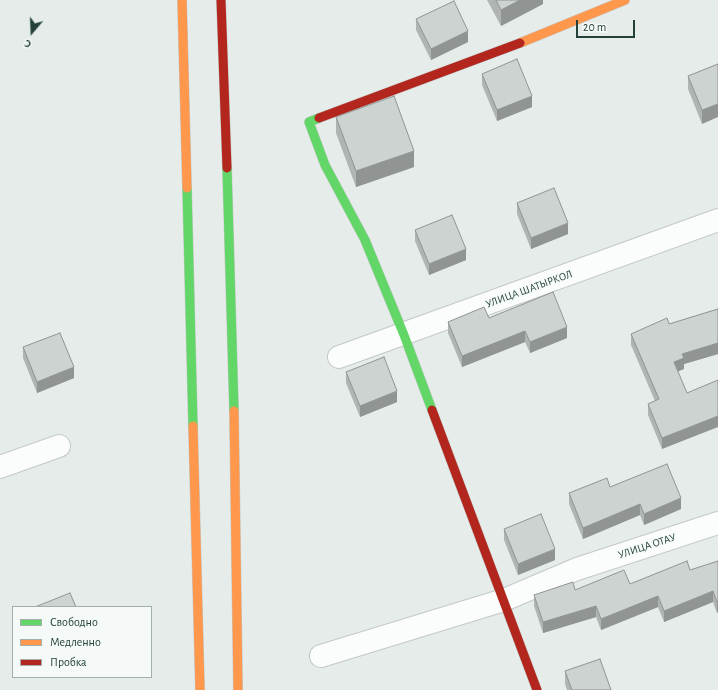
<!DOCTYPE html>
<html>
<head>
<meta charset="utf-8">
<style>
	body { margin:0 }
	#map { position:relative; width:718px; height:690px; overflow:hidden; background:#e6ece9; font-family:"Alegreya Sans",sans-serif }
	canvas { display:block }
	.legend { position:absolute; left:12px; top:606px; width:140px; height:72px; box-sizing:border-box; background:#f5faf8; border:1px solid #a1b0ac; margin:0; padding:5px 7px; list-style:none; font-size:12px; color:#23403b }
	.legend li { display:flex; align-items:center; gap:8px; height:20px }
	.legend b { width:20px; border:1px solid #a1b0ac }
	.north { position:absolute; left:12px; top:12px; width:40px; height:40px; -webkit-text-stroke:3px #f5faf8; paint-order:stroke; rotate:199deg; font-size:11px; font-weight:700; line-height:16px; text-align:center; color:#23403b }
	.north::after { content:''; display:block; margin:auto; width:14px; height:18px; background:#23403b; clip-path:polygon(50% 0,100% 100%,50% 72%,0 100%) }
	.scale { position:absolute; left:576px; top:20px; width:59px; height:18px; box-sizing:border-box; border:2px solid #23403b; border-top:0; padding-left:5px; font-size:12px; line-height:14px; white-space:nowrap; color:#23403b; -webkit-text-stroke:3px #f5faf8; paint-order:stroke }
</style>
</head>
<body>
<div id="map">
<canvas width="718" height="690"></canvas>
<ul class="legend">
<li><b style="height:5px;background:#63d668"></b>Свободно</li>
<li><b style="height:5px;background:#ff974d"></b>Медленно</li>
<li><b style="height:5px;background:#b3261e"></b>Пробка</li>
</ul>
<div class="north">С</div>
<div class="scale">20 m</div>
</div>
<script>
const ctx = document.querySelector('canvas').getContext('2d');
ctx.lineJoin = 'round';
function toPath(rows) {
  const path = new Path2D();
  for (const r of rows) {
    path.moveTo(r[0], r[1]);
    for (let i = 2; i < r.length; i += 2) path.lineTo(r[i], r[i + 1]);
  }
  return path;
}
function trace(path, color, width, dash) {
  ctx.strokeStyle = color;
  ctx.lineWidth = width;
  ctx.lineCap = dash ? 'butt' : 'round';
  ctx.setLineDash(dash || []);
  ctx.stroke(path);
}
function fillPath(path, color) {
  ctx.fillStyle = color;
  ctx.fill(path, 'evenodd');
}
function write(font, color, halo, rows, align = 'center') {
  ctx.font = font + ' "Alegreya Sans",sans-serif';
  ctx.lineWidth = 3;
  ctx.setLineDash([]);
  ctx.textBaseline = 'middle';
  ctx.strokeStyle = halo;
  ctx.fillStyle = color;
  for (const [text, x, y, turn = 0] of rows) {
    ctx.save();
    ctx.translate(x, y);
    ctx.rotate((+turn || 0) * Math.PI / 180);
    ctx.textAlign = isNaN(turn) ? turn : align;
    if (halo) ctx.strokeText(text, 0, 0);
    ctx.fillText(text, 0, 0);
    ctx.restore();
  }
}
const street = toPath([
	[339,357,718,220],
	[0,467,59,446],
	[321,656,504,600,577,569,718,523]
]);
const fast = toPath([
	[319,118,309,122,325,165,365,240,404,335,432,410],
	[227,168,234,411],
	[187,188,193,426]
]);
const slow = toPath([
	[182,0,187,188],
	[520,43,625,0],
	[234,411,238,690],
	[193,426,200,690]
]);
const jam = toPath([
	[221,0,227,168],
	[319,118,520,43],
	[432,410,537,690]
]);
trace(street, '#c3c9c6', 24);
trace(fast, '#c2c9c7', 10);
trace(slow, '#c2c9c7', 10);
trace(jam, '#c2c9c7', 10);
trace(street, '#fbfcfc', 22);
trace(fast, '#63d668', 9);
trace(slow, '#ff974d', 9);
trace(jam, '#b3261e', 9);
fillPath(toPath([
	[487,0,543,0,543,4,501,26],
	[416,19,468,42,431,60,416,30],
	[718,64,702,124,688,89,688,76],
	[482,74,532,107,497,121,482,85],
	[336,117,414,167,356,187,336,133],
	[517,203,568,234,531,249,517,214],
	[415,230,466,260,429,275,415,241],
	[718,309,718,354,684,364,684,369,678,371,662,449,648,415,648,404,655,401,631,345,631,334,669,324],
	[489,318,567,338,530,353,525,342,462,367,448,333,448,322],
	[23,347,74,378,37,393,23,358],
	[346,372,397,402,360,417,346,383],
	[610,487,681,509,644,525,640,515,583,539,569,504,569,493],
	[504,529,555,560,518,575,504,540],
	[718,561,718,612,717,613,713,602,664,622,658,607,601,630,596,617,543,633,534,606,534,595,630,584,690,570],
	[565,671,611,690,567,690,565,684]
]), '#b0b5b4');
fillPath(toPath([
	[520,0,543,0,543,4,501,26,501,10],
	[468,31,468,42,431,60,431,49],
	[532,96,532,107,497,121,497,110],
	[718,104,718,117,702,124,702,110],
	[414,151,414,167,356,187,356,171],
	[568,223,568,234,531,249,531,238],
	[466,249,466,260,429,275,429,264],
	[567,327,567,338,530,353,530,342],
	[525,331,525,342,462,367,462,356],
	[718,343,718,354,684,364,684,369,674,373,674,362,682,354],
	[74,367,74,378,37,393,37,382],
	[397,391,397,402,360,417,360,406],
	[718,416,718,427,662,449,662,438],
	[681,498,681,509,644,525,644,514],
	[640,504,640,515,583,539,583,528],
	[555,549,555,560,518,575,518,564],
	[713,591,713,602,664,622,664,611],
	[658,596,658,607,601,630,601,619],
	[718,601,718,612,717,613,717,602],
	[596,606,596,617,543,633,543,622]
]), '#909492');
const building = toPath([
	[496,0,520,0,501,10,496,0],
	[454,1,468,31,431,49,416,19,454,1],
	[517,59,532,96,497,110,482,74,517,59],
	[718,64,718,104,702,110,688,76,718,64],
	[394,96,414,151,356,171,336,117,394,96],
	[554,188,568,223,531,238,517,203,554,188],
	[452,215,466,249,429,264,415,230,452,215],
	[553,292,567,327,530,342,525,331,462,356,448,322,484,307,489,318,553,292],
	[718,309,718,343,682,354,684,358,674,362,687,393,718,380,718,416,662,438,648,404,659,399,631,334,667,318,669,324,718,309],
	[60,333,74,367,37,382,23,347,60,333],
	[384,357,397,391,360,406,346,372,384,357],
	[667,464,681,498,644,514,640,504,583,528,569,493,607,478,610,487,667,464],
	[541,514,555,549,518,564,504,529,541,514],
	[687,561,690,570,718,561,718,601,717,602,713,591,664,611,658,596,601,619,596,606,543,622,534,595,573,582,575,590,624,570,630,584,687,561],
	[70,593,76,607,35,607,70,593],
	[600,659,611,690,572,690,565,671,600,659]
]);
fillPath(building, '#cdd3d1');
trace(building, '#909492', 1);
write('11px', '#23403b', '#f5faf8', [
	["УЛИЦА ШАТЫРКОЛ",529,289,-20],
	["УЛИЦА ОТАУ",647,546,-18]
]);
</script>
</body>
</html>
